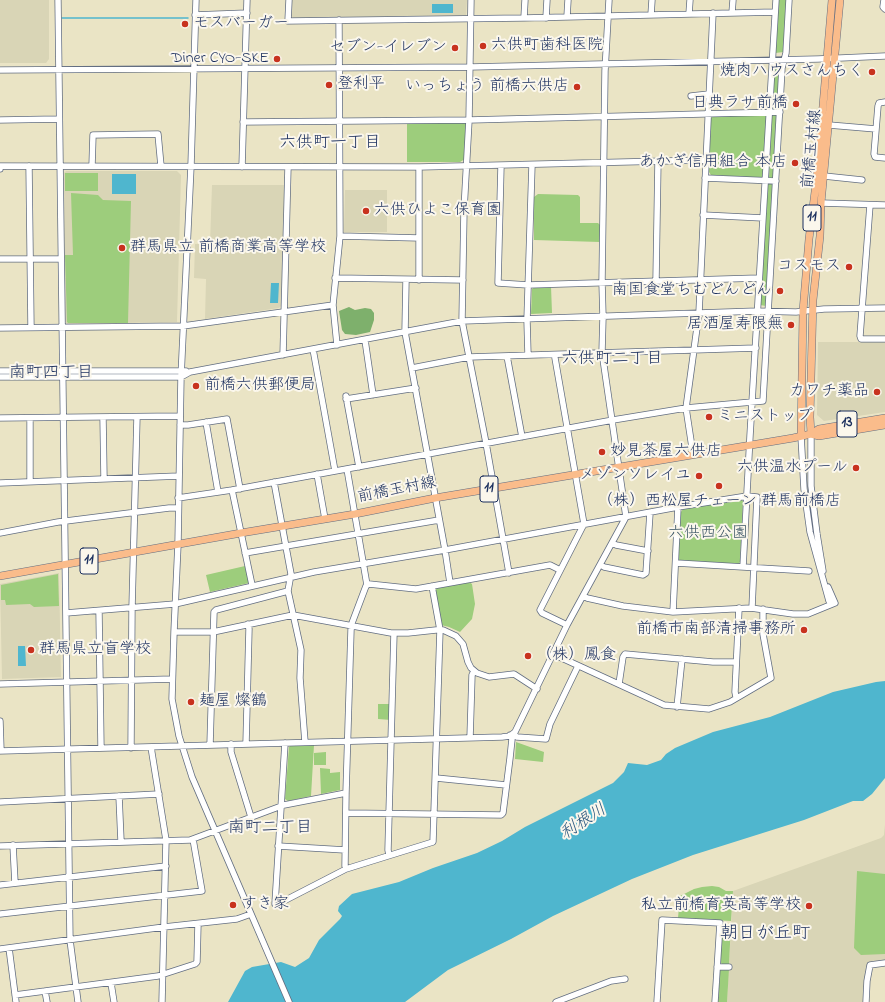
<!DOCTYPE html>
<html>
<head>
<meta charset="utf-8">
<style>
	body { margin:0 }
	canvas { display:block; background:#eae4c5 }
</style>
</head>
<body>
<canvas width="885" height="1002"></canvas>
<script>
const ctx = document.querySelector('canvas').getContext('2d');
ctx.lineJoin = 'round';
function fillPath(path, color) {
  ctx.fillStyle = color;
  ctx.fill(path, 'evenodd');
}
function toPath(rows) {
  const path = new Path2D();
  for (const r of rows) {
    path.moveTo(r[0], r[1]);
    for (let i = 2; i < r.length; i += 2) path.lineTo(r[i], r[i + 1]);
  }
  return path;
}
function trace(path, color, width, dash) {
  ctx.strokeStyle = color;
  ctx.lineWidth = width;
  ctx.lineCap = dash ? 'butt' : 'round';
  ctx.setLineDash(dash || []);
  ctx.stroke(path);
}
function write(font, color, halo, rows, align = 'center') {
  ctx.font = font + ' "Indie Flower","Klee One",sans-serif';
  ctx.lineWidth = 4;
  ctx.setLineDash([]);
  ctx.textBaseline = 'middle';
  ctx.strokeStyle = halo;
  ctx.fillStyle = color;
  for (const [text, x, y, turn = 0] of rows) {
    ctx.save();
    ctx.translate(x, y);
    ctx.rotate((+turn || 0) * Math.PI / 180);
    ctx.textAlign = isNaN(turn) ? turn : align;
    if (halo) ctx.strokeText(text, 0, 0);
    ctx.fillText(text, 0, 0);
    ctx.restore();
  }
}
fillPath(toPath([
	[0,0,49,0,49,59,46,63,0,63],
	[291,0,467,0,466,15,464,18,293,18,290,14],
	[66,171,177,171,181,175,177,322,67,324,65,321,64,173],
	[212,185,286,185,281,306,279,308,205,319,206,279,194,278,195,244,210,244],
	[345,190,387,190,387,232,344,232],
	[818,342,885,342,885,412,824,421,817,415],
	[59,573,61,677,2,679,0,584],
	[885,824,885,960,868,962,864,1002,727,1002,733,891,881,838,884,835]
]), '#d9d5b6');
fillPath(toPath([
	[778,0,787,0,784,52,775,53],
	[780,65,778,106,776,108,773,109,774,66],
	[764,114,767,117,763,176,761,178,711,175,709,172,711,118,714,116],
	[772,114,776,114,777,117,774,176,772,178,769,178],
	[463,121,466,123,465,159,460,162,407,162,407,122],
	[65,173,98,173,98,191,65,191],
	[768,183,772,183,773,184,766,306,760,305],
	[71,193,98,195,103,200,131,201,128,323,68,323,67,322,65,255,73,255],
	[538,194,578,195,580,197,580,223,598,223,600,225,600,242,534,240,534,197],
	[551,286,552,313,531,314,532,289,535,287],
	[740,499,743,501,740,562,737,565,680,562,678,559,681,512,683,509],
	[245,566,249,583,210,592,206,575],
	[58,574,59,606,34,607,30,604,6,605,5,600,1,600,1,585],
	[469,582,472,584,475,604,472,619,460,632,449,627,441,625,435,590,437,588],
	[378,704,391,704,391,720,378,719],
	[516,742,544,752,543,762,515,759],
	[291,745,314,745,311,796,288,801,285,799,289,747],
	[326,752,326,765,314,765,314,753],
	[320,768,330,769,330,773,340,772,340,790,321,794],
	[857,871,885,874,885,954,861,955,854,948],
	[712,886,719,887,726,891,733,891,731,921,678,918,680,896,694,889,702,887],
	[724,924,731,924,729,964,722,964,720,962,722,925],
	[721,969,729,969,727,1002,718,1002,720,971]
]), '#9dcd7c');
fillPath(toPath([
	[349,307,355,310,365,308,371,309,374,313,374,320,370,332,356,335,345,334,342,330,339,311]
]), '#7eb06c');
fillPath(toPath([
	[432,4,453,4,453,13,432,13],
	[112,174,136,174,136,194,112,194],
	[271,283,279,283,278,303,270,303],
	[18,646,25,646,26,666,18,666],
	[885,681,885,778,872,794,863,801,853,801,804,820,693,855,632,879,553,916,511,939,448,970,405,1002,228,1002,245,971,252,967,281,962,295,967,309,958,319,940,340,919,342,916,338,911,339,906,352,894,399,882,433,868,477,853,502,841,525,827,613,783,624,772,628,763,647,765,661,760,666,754,675,748,713,732,770,717,833,692,876,682]
]), '#4fb6ce');
trace(toPath([
	[62,18,188,18]
]), '#4fb6ce', 1.5);
const minor = toPath([
	[58,0,70,940,78,1002],
	[196,0,191,166,181,377,178,544,174,632,172,699,179,736,192,777,289,1002],
	[289,0,288,21,524,18,775,12],
	[471,0,469,120,464,210,462,321,486,443,509,573],
	[884,0,883,7,885,9],
	[732,13,733,0],
	[689,14,690,0],
	[195,15,247,13],
	[651,15,652,0],
	[567,17,568,0],
	[524,18,525,0],
	[546,18,547,0],
	[0,70,470,67,818,59,885,56],
	[691,96,709,94],
	[885,102,879,103,878,106,874,154,875,157,885,158],
	[0,120,59,119],
	[243,122,469,120,780,112],
	[829,125,876,129],
	[29,166,31,327],
	[92,166,93,135,158,134,161,166],
	[501,166,498,283,528,285,759,278],
	[242,167,247,0],
	[0,169,0,166,419,167,706,160],
	[824,176,862,180],
	[705,178,776,181],
	[821,203,885,205],
	[870,205,860,336,861,339,885,339],
	[703,215,763,218],
	[340,236,419,238],
	[0,259,61,259],
	[335,278,463,280],
	[406,280,405,332,445,550,450,583],
	[419,280,419,167],
	[656,280,658,161],
	[0,328,183,326,333,305],
	[365,340,373,395],
	[337,345,333,305,340,236,339,20],
	[313,349,335,471],
	[283,355,288,167],
	[528,355,527,320,532,165],
	[507,356,522,437],
	[555,358,584,524,540,610,542,613,567,625],
	[412,368,469,357,756,348],
	[0,371,186,371],
	[0,377,181,377,190,372,462,321,758,311,796,312,824,309,885,308],
	[346,396,359,467],
	[346,399,416,388],
	[103,417,104,478],
	[0,418,180,416],
	[30,418,30,481],
	[206,422,218,492],
	[180,425,188,425,227,419,240,489],
	[811,434,811,486,817,534,823,571],
	[801,436,804,489,810,532,829,601,835,603],
	[693,454,686,408,699,313,713,13],
	[347,469,367,585],
	[317,474,325,519],
	[274,482,291,574,288,591,301,650,300,678,305,742],
	[0,483,179,476],
	[232,490,252,585],
	[178,498,232,490,613,420,686,408,763,401,782,68,786,53,789,0],
	[0,533,58,522,169,508,178,508],
	[613,543,616,545,648,551],
	[245,553,439,520],
	[676,563,743,567,750,436,776,0],
	[601,565,604,567,643,575,646,573,650,513],
	[743,567,809,571],
	[828,587,835,603],
	[584,596,587,598,623,606,673,612,751,608,793,614,808,614,835,603],
	[99,611,101,748],
	[673,612,678,507],
	[66,613,175,604,314,572,445,550,678,507,747,496,757,497,752,608],
	[174,632,213,632,293,615,391,633,408,633,436,630,443,630,456,636,463,644,468,662,471,668,477,673,489,677,514,674,537,689],
	[553,654,664,705,709,709,730,702,771,678,763,634,763,609],
	[0,684,172,679],
	[619,684,623,657,625,654,713,662,736,662],
	[736,697,735,692,739,608],
	[677,707,682,659],
	[0,721,1,751],
	[513,734,517,737,546,739,550,724,578,666],
	[470,738,472,675,474,671],
	[285,743,275,904,280,903,346,869,433,842,440,630,432,586],
	[231,744,231,752,251,817],
	[246,744,249,629,248,624],
	[210,745,214,612,216,610,288,591],
	[151,747,166,840,162,1002],
	[131,748,132,608,137,417],
	[0,751,502,737,510,736,515,732,567,625,626,517,602,352,603,317,602,282,605,71,609,0],
	[436,778,506,785],
	[119,796,121,841],
	[0,802,159,794],
	[346,813,501,815,503,813,510,758,512,739,510,735],
	[13,845,15,883],
	[0,846,190,840,284,805,346,793],
	[278,846,345,850],
	[389,855,388,850,394,633],
	[346,869,345,866,346,793,351,630,352,623,366,586,369,584,416,589,550,565,560,570],
	[0,885,166,866],
	[0,914,202,891,193,839],
	[9,948,16,1002],
	[0,949,164,927,237,919,251,914],
	[717,967,729,967],
	[111,983,114,1002],
	[45,991,47,1002],
	[15,995,158,976,195,964,197,962,198,924],
	[556,1002,611,981,625,979],
	[657,1002,662,920,720,923,715,1002],
	[866,1002,867,981,870,965,885,963]
]);
const major = toPath([
	[811,434,810,417,813,300,820,236,821,203,840,0],
	[811,434,819,436,885,425],
	[801,436,803,311,809,239,817,176,832,0],
	[0,576,241,533,355,514,435,498,793,438,811,434,819,429,885,418]
]);
trace(minor, '#636e82', 7);
trace(major, '#636e82', 8);
trace(minor, '#fff', 5.5);
trace(major, '#fabc8b', 7);
for (const [x, y, r, color] of [
	[185,24,4,"#c8321e"],
	[483,46,4,"#c8321e"],
	[455,48,4,"#c8321e"],
	[277,59,4,"#c8321e"],
	[872,72,4,"#c8321e"],
	[329,85,4,"#c8321e"],
	[577,87,4,"#c8321e"],
	[796,104,4,"#c8321e"],
	[795,163,4,"#c8321e"],
	[366,211,4,"#c8321e"],
	[122,248,4,"#c8321e"],
	[849,267,4,"#c8321e"],
	[780,291,4,"#c8321e"],
	[791,325,4,"#c8321e"],
	[196,386,4,"#c8321e"],
	[877,392,4,"#c8321e"],
	[709,417,4,"#c8321e"],
	[602,452,4,"#c8321e"],
	[856,468,4,"#c8321e"],
	[699,476,4,"#c8321e"],
	[719,486,4,"#c8321e"],
	[804,630,4,"#c8321e"],
	[31,650,4,"#c8321e"],
	[528,656,4,"#c8321e"],
	[191,702,4,"#c8321e"],
	[233,905,4,"#c8321e"],
	[809,906,4,"#c8321e"]
]) {
  const dot = new Path2D();
  dot.arc(x, y, r, 0, 2 * Math.PI);
  ctx.fillStyle = color;
  ctx.fill(dot);
  trace(dot, '#fbf7ec', 1.5);
}
for (const [x, y, w] of [
	[812,218,18],
	[847,424,20],
	[489,489,18],
	[89,561,18]
]) {
  const box = new Path2D();
  box.roundRect(x - w / 2, y - 13, w, 26, 3);
  ctx.fillStyle = '#fbf7ec';
  ctx.fill(box);
  trace(box, '#1b2f5e', 1);
}
write('bold 15px', '#1b2f5e', null, [
	["11",812,218],
	["13",847,424],
	["11",489,489],
	["11",89,561]
]);
write('16px', '#1b2f5e', '#fbf7ec', [
	["モスバーガー",193,24,"left"],
	["六供町歯科医院",491,46,"left"],
	["セブン-イレブン",447,48],
	["Diner CYO-SKE",269,59],
	["焼肉ハウスさんちく",864,72],
	["登利平",337,85,"left"],
	["いっちょう 前橋六供店",569,87],
	["日典ラサ前橋",788,104],
	["あかぎ信用組合 本店",787,163],
	["六供ひよこ保育園",374,211,"left"],
	["群馬県立 前橋商業高等学校",130,248,"left"],
	["コスモス",841,267],
	["南国食堂ちむどんどん",772,291],
	["居酒屋寿限無",783,325],
	["前橋六供郵便局",204,386,"left"],
	["カワチ薬品",869,392],
	["ミニストップ",717,417,"left"],
	["妙見茶屋六供店",610,452,"left"],
	["六供温水プール",848,468],
	["メゾンソレイユ",691,476],
	["（株）西松屋チェーン 群馬前橋店",719,502,"center"],
	["前橋市南部清掃事務所",796,630],
	["群馬県立盲学校",39,650,"left"],
	["（株）鳳食",536,656,"left"],
	["麺屋 燦鶴",199,702,"left"],
	["すき家",241,905,"left"],
	["私立前橋育英高等学校",801,906]
], 'right');
write('16px', '#1b2f5e', '#fbf7ec', [
	["前橋玉村線",813,149,-84],
	["前橋玉村線",397,491,-11]
]);
write('16px', '#3c5666', '#fbf7ec', [
	["六供西公園",708,534]
]);
write('17px', '#1b2f5e', '#fbf7ec', [
	["六供町一丁目",330,144],
	["六供町二丁目",612,360],
	["南町四丁目",51,374],
	["南町二丁目",270,829]
]);
write('italic 17px', '#2b5880', '#fbf7ec', [
	["利根川",584,823,-33]
]);
write('18px', '#1b2f5e', '#fbf7ec', [
	["朝日が丘町",765,935]
]);
</script>
</body>
</html>
